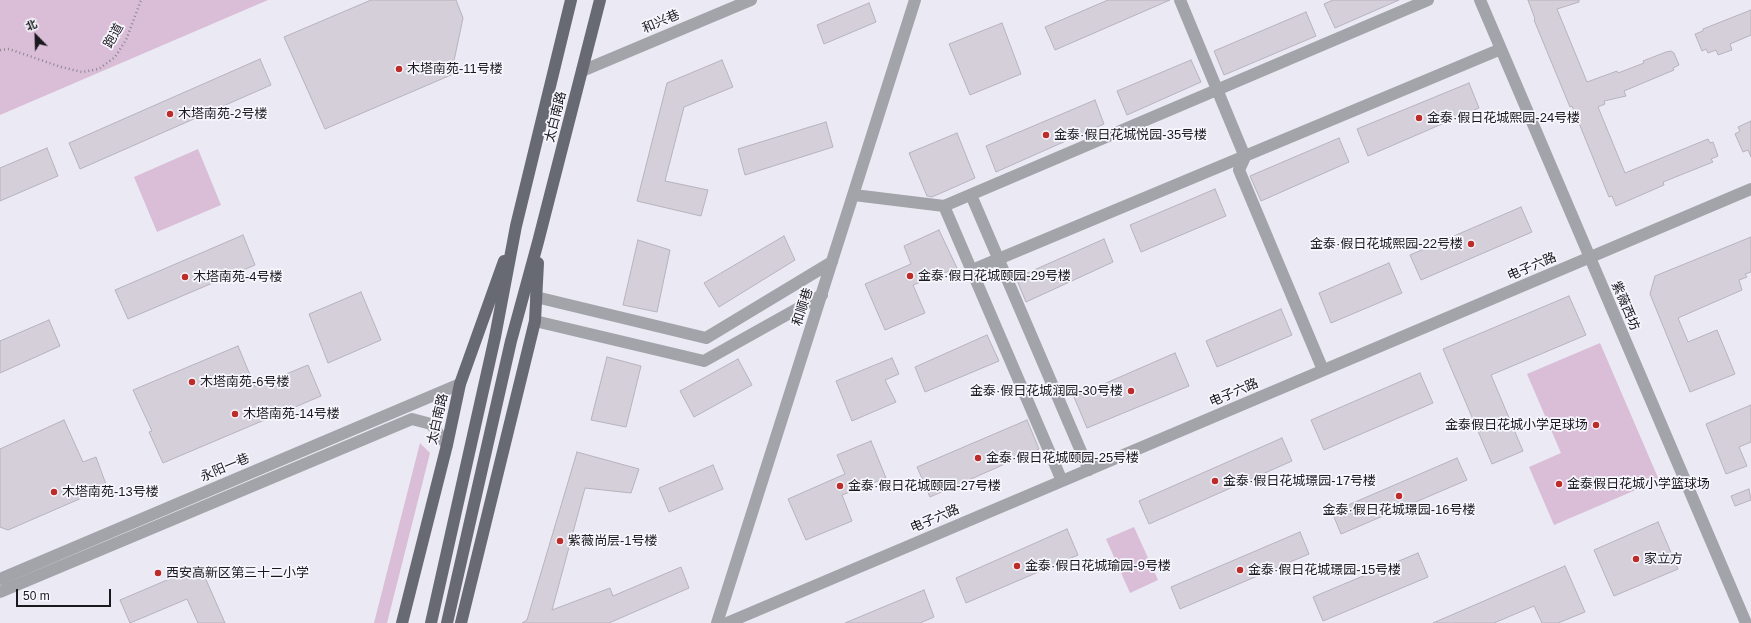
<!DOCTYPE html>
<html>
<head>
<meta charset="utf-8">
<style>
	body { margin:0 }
	#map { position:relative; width:1751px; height:623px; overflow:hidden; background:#eae9f4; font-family:Arial,"Noto Sans SC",sans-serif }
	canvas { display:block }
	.north { position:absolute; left:16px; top:16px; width:40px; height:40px; -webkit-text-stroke:3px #f7f6fe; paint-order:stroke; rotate:337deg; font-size:11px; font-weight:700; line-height:16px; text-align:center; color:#1a191d }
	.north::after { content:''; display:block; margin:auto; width:14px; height:18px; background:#1a191d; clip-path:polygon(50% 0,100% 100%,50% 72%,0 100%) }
	.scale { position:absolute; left:16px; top:589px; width:95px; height:18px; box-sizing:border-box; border:2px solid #1a191d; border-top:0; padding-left:5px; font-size:12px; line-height:14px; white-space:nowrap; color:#1a191d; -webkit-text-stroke:3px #f7f6fe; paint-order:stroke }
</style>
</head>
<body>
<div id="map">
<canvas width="1751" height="623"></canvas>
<div class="north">北</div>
<div class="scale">50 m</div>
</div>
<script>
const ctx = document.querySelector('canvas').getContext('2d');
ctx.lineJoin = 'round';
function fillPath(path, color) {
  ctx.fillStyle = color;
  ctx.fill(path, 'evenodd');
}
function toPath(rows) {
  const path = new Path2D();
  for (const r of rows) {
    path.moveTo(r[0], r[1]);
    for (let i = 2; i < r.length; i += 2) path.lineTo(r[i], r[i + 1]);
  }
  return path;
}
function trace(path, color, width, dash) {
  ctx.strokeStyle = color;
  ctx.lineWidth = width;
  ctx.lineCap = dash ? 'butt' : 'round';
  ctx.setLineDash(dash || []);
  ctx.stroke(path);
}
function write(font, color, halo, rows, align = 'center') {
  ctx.font = font + ' Arial,"Noto Sans SC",sans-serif';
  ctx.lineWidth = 3.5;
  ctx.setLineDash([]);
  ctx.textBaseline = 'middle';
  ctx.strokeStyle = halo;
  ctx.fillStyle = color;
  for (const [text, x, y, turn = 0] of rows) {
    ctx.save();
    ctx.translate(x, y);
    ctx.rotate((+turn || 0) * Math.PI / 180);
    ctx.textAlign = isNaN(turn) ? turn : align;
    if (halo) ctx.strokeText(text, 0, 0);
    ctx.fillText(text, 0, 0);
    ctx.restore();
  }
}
fillPath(toPath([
	[0,0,268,0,0,115],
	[198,149,221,205,157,232,134,177],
	[1600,343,1659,480,1554,525,1529,467,1561,453,1527,374],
	[420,443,430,453,387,623,374,623],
	[1134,527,1158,580,1130,593,1106,539]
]), '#dabdd7');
const building = toPath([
	[371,0,456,0,463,18,451,75,325,129,284,37,371,0],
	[1108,0,1170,0,1055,50,1045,27,1108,0],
	[1333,0,1399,0,1335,28,1324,4,1333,0],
	[1528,0,1579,0,1579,2,1557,9,1587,82,1617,71,1618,73,1644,63,1643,61,1666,52,1671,51,1674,53,1679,65,1673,68,1674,70,1624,91,1626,96,1604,101,1605,104,1598,107,1625,173,1708,139,1710,143,1713,142,1718,156,1711,159,1713,162,1663,182,1664,185,1616,206,1612,196,1609,197,1572,106,1570,107,1534,20,1535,19,1528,0],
	[869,3,876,22,824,44,817,25,869,3],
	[1751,10,1751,35,1730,44,1732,50,1718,55,1716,50,1708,53,1706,49,1702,51,1695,34,1703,31,1703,29,1751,10],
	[1306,12,1316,36,1224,75,1214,51,1306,12],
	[1002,23,1021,74,970,95,949,44,1002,23],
	[260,59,271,85,80,169,69,143,260,59],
	[722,60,733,87,684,107,665,181,708,190,701,216,637,201,667,83,722,60],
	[1191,60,1201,82,1127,115,1117,91,1191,60],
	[1469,83,1479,108,1368,156,1357,129,1469,83],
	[1095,100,1104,124,996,172,986,146,1095,100],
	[1751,121,1751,157,1748,150,1743,152,1735,134,1740,131,1738,127,1751,121],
	[826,122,833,147,745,175,738,149,826,122],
	[957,133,975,178,932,197,927,196,909,153,957,133],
	[1339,138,1349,162,1261,201,1250,176,1339,138],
	[47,148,58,176,0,201,0,168,47,148],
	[1215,189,1226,216,1141,252,1130,225,1215,189],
	[1521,207,1532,232,1421,280,1410,255,1521,207],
	[939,230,957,268,913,285,925,313,885,330,865,284,911,264,904,246,939,230],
	[243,235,255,265,128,319,115,290,243,235],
	[784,236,795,260,719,307,704,283,784,236],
	[1751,237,1751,272,1745,274,1747,277,1739,280,1742,290,1678,318,1688,342,1717,330,1735,374,1690,392,1650,294,1655,276,1751,237],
	[1104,239,1113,262,1026,302,1016,278,1104,239],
	[638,240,670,250,657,312,623,305,638,240],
	[1389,263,1402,293,1331,323,1319,293,1389,263],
	[361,292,381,340,328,363,309,314,361,292],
	[1569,296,1586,335,1491,375,1523,451,1492,464,1443,349,1569,296],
	[1281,309,1292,335,1217,367,1206,341,1281,309],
	[49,320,60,346,0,373,0,341,49,320],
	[987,335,999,361,925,392,915,367,987,335],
	[238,346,255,387,308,365,321,396,163,463,149,432,152,431,133,390,238,346],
	[1175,353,1189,386,1087,428,1074,397,1175,353],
	[607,357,641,366,626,427,591,420,607,357],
	[892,358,899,374,885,380,896,402,852,421,836,381,892,358],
	[738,359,752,385,694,417,680,391,738,359],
	[1420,373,1433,403,1324,450,1311,420,1420,373],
	[1751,405,1751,442,1739,447,1747,466,1726,474,1706,424,1751,405],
	[64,420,83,462,96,457,107,487,8,530,0,527,0,449,64,420],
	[1027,420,1039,449,930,497,917,467,1027,420],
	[1282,438,1292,461,1149,524,1139,501,1282,438],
	[871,441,886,478,842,495,852,521,806,540,788,499,845,474,837,455,871,441],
	[577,452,639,469,631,493,585,488,552,610,610,588,613,596,681,567,689,588,609,623,522,623,527,620,577,452],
	[1457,458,1467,480,1341,534,1332,512,1457,458],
	[713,465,723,489,669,512,659,488,713,465],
	[1749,489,1751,500,1735,506,1731,496,1749,489],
	[1658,522,1678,569,1614,596,1594,550,1658,522],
	[1067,529,1078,555,966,603,956,578,1067,529],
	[1300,532,1309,554,1180,609,1171,587,1300,532],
	[1418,553,1428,577,1323,621,1313,597,1418,553],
	[200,566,225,623,198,623,187,599,130,623,120,600,200,566],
	[1565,566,1585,612,1558,623,1542,623,1534,606,1494,623,1433,623,1565,566],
	[924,590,934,617,920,623,845,623,924,590]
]);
fillPath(building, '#d5cfd9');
trace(building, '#b7b2bc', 1);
trace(toPath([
	[0,50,9,49,61,67,82,72,99,69,115,57,126,40,141,0]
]), '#898890', 2.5, [1, 3]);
trace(toPath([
	[1180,0,1245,157,1239,170,1323,370],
	[1480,0,1746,623],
	[582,71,751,0],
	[854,195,944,206,1428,0],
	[971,195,1089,470],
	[944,206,1062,481],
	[972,270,1501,49],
	[536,297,706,338,832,262],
	[535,321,704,361,822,295],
	[0,579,460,384],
	[0,592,412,419,431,424,447,445],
	[717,623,915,0],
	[727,623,1751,189]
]), '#a2a4a9', 12);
trace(toPath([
	[402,623,447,445,460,384,504,261],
	[431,623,495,337,516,226,571,0],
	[447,623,511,341,538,242,600,0],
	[461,623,535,321,538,263]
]), '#676a72', 12);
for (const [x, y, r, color] of [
	[399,69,4,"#bc2d29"],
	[170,114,4,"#bc2d29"],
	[1419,118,4,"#bc2d29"],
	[1046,135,4,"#bc2d29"],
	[1471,244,4,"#bc2d29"],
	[910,276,4,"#bc2d29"],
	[185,277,4,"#bc2d29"],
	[192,382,4,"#bc2d29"],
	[1131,391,4,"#bc2d29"],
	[235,414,4,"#bc2d29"],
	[1596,425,4,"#bc2d29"],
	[978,458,4,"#bc2d29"],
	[1215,481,4,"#bc2d29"],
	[1559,484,4,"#bc2d29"],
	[840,486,4,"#bc2d29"],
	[54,492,4,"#bc2d29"],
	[1399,496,4,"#bc2d29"],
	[560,541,4,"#bc2d29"],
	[1636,559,4,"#bc2d29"],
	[1017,566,4,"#bc2d29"],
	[1240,570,4,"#bc2d29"],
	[158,573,4,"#bc2d29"]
]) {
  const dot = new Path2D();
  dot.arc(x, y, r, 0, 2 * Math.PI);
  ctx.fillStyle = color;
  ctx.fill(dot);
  trace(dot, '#f7f6fe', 1.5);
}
write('13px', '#1a191d', '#f7f6fe', [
	["和兴巷",661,22,-23],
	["跑道",114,36,-61],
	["太白南路",556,117,-76],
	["电子六路",1532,267,-23],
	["紫薇西坊",1625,306,67],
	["和顺巷",803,307,-72],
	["电子六路",1234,393,-23],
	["太白南路",438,419,-77],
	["永阳一巷",225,468,-23],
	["电子六路",935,519,-23]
]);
write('13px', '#1a191d', '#f7f6fe', [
	["木塔南苑-11号楼",407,69],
	["木塔南苑-2号楼",178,114],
	["金泰·假日花城熙园-24号楼",1427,118],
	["金泰·假日花城悦园-35号楼",1054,135],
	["金泰·假日花城熙园-22号楼",1463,244,"right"],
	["金泰·假日花城颐园-29号楼",918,276],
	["木塔南苑-4号楼",193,277],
	["木塔南苑-6号楼",200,382],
	["金泰·假日花城润园-30号楼",1123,391,"right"],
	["木塔南苑-14号楼",243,414],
	["金泰假日花城小学足球场",1588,425,"right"],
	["金泰·假日花城颐园-25号楼",986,458],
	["金泰·假日花城璟园-17号楼",1223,481],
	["金泰假日花城小学篮球场",1567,484],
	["金泰·假日花城颐园-27号楼",848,486],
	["木塔南苑-13号楼",62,492],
	["金泰·假日花城璟园-16号楼",1399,510,"center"],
	["紫薇尚层-1号楼",568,541],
	["家立方",1644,559],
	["金泰·假日花城瑜园-9号楼",1025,566],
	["金泰·假日花城璟园-15号楼",1248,570],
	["西安高新区第三十二小学",166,573]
], 'left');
</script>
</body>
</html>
